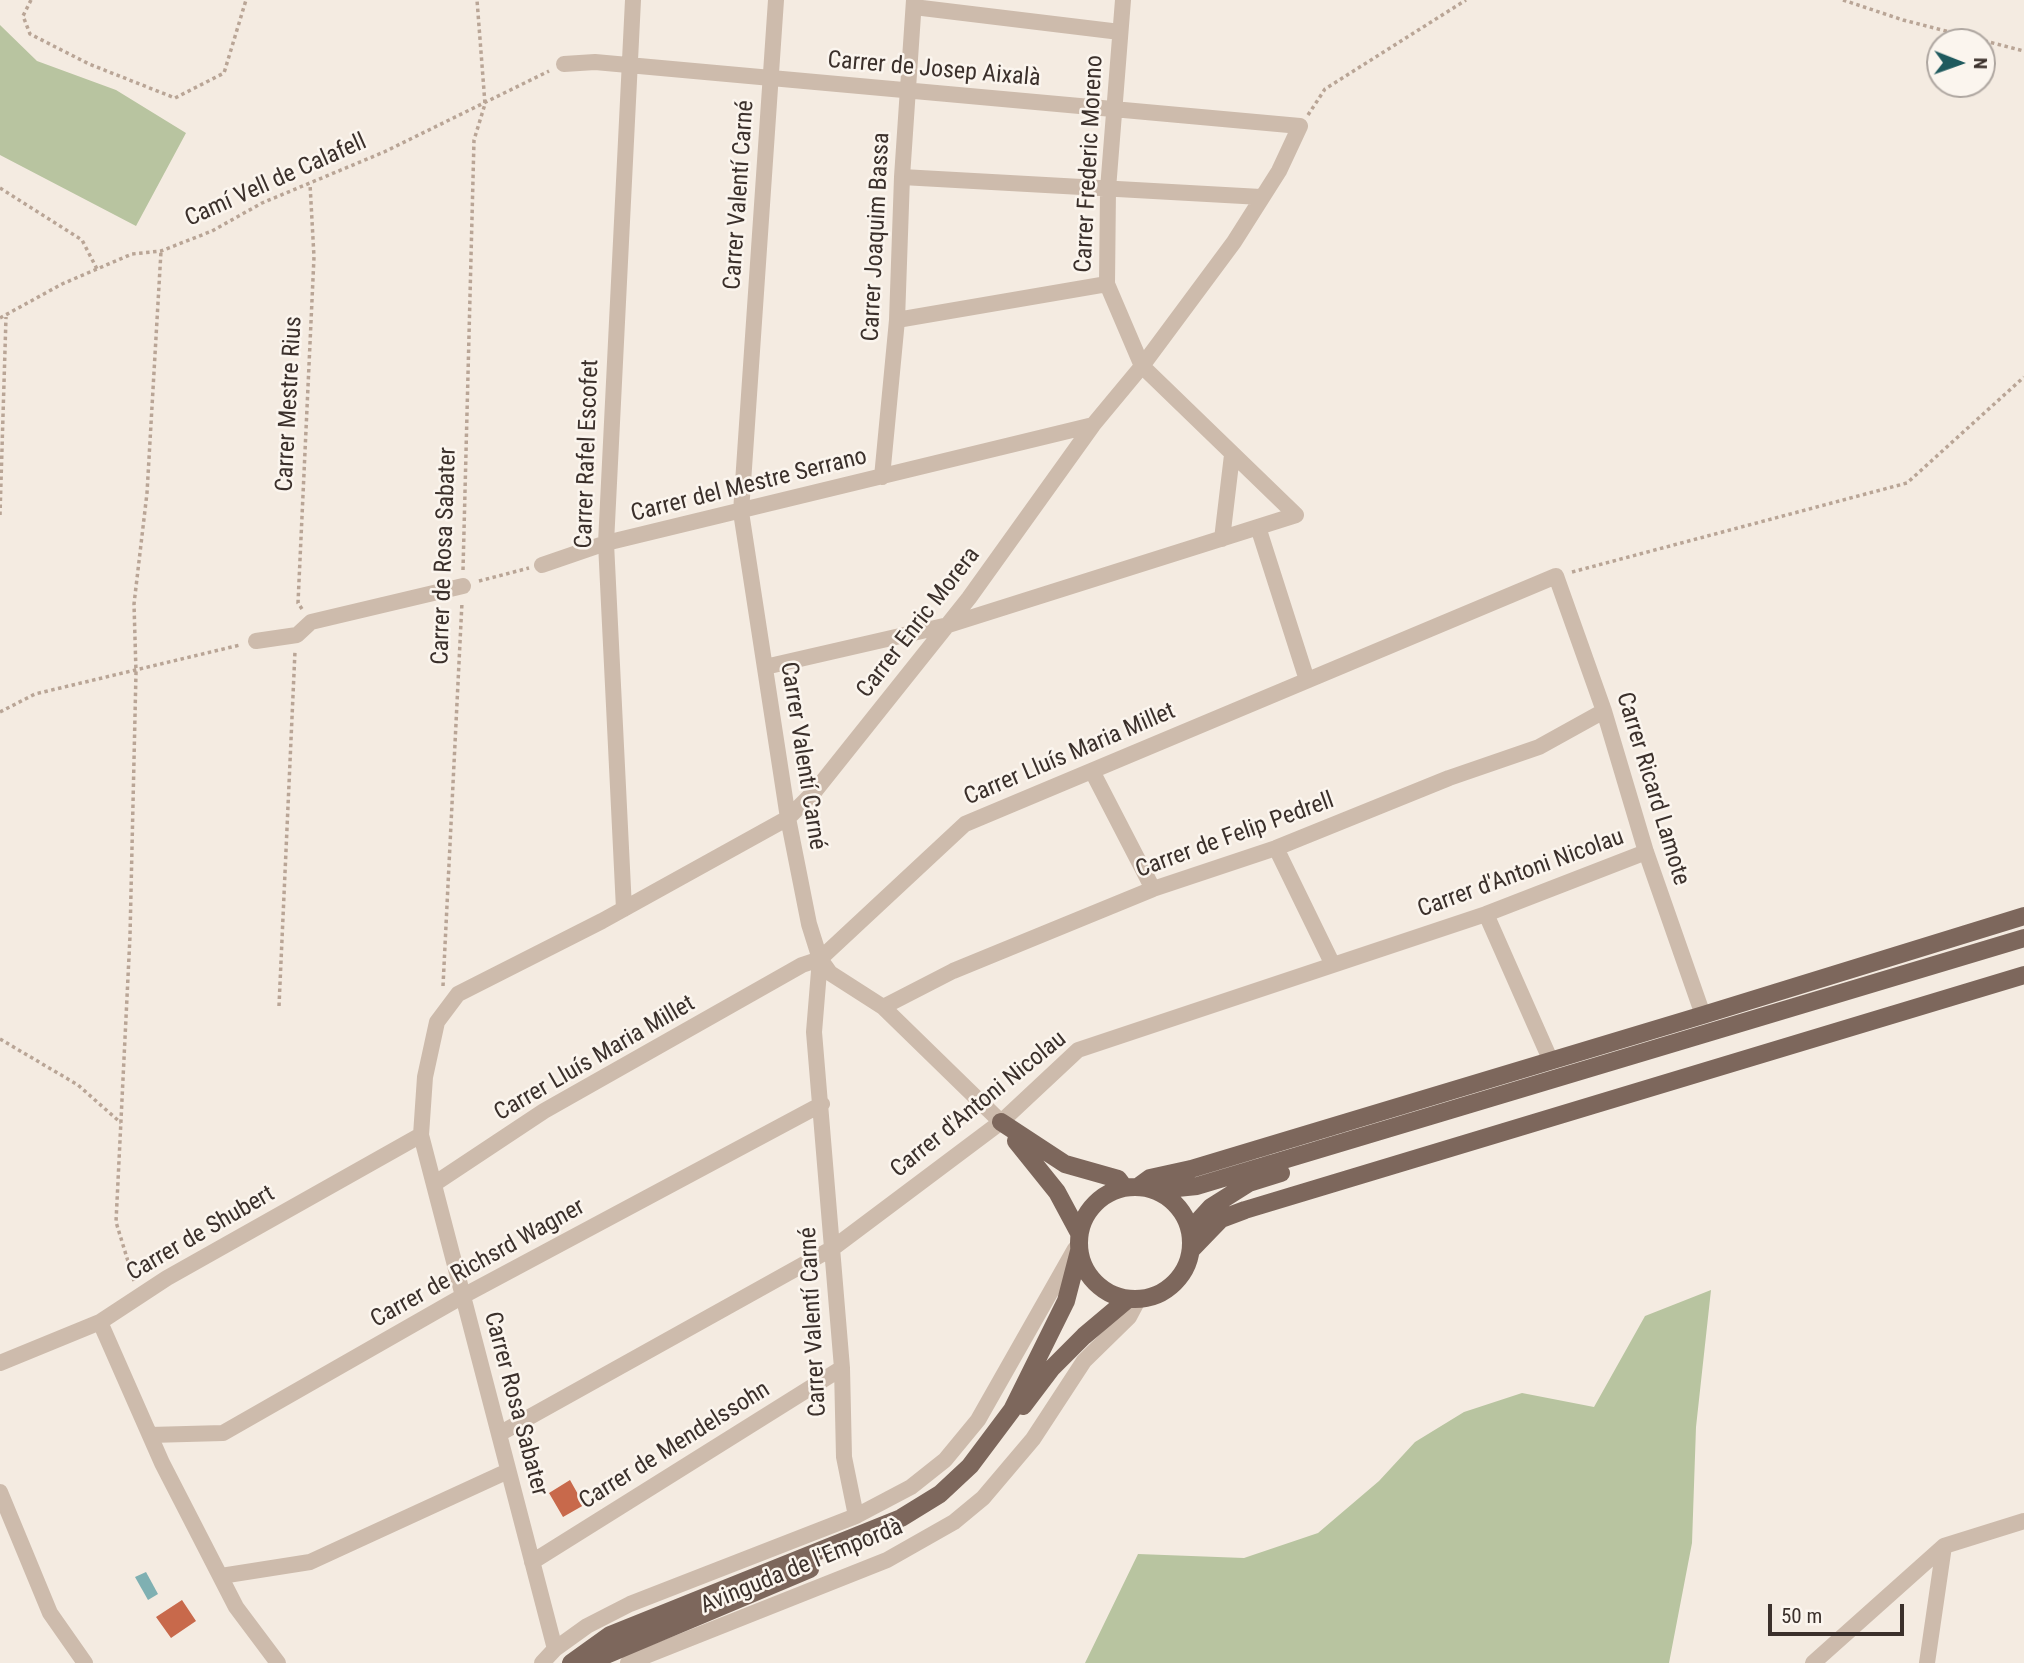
<!DOCTYPE html>
<html>
<head>
<meta charset="utf-8">
<style>
	body { margin:0 }
	#map { position:relative; width:2024px; height:1663px; overflow:hidden; background:#f4ebe1; font-family:"Roboto Condensed",sans-serif }
	canvas { display:block }
	.north { position:absolute; left:1926px; top:28px; width:70px; height:70px; box-sizing:border-box; background:#fbf5ee; border:2px solid #aea6a0; border-radius:50%; rotate:91deg; font-size:19px; font-weight:700; line-height:28px; text-align:center; color:#3b302b }
	.north::after { content:''; display:block; margin:auto; width:24px; height:32px; background:#1f5a5e; clip-path:polygon(50% 0,100% 100%,50% 72%,0 100%) }
	.scale { position:absolute; left:1768px; top:1604px; width:136px; height:32px; box-sizing:border-box; border:4px solid #3b302b; border-top:0; padding-left:9px; font-size:21px; line-height:24px; white-space:nowrap; color:#3b302b; -webkit-text-stroke:5px #fbf5ee; paint-order:stroke }
</style>
</head>
<body>
<div id="map">
<canvas width="2024" height="1663"></canvas>
<div class="north">N</div>
<div class="scale">50 m</div>
</div>
<script>
const ctx = document.querySelector('canvas').getContext('2d');
ctx.lineJoin = 'round';
function fillPath(path, color) {
  ctx.fillStyle = color;
  ctx.fill(path, 'evenodd');
}
function toPath(rows) {
  const path = new Path2D();
  for (const r of rows) {
    if (r.length === 3) {
      path.moveTo(r[0] + r[2], r[1]);
      path.arc(r[0], r[1], r[2], 0, 2 * Math.PI);
      continue;
    }
    path.moveTo(r[0], r[1]);
    for (let i = 2; i < r.length; i += 2) path.lineTo(r[i], r[i + 1]);
  }
  return path;
}
function trace(path, color, width, dash) {
  ctx.strokeStyle = color;
  ctx.lineWidth = width;
  ctx.lineCap = dash ? 'butt' : 'round';
  ctx.setLineDash(dash || []);
  ctx.stroke(path);
}
function write(font, color, halo, rows, align = 'center') {
  ctx.font = font + ' "Roboto Condensed",sans-serif';
  ctx.lineWidth = 5;
  ctx.setLineDash([]);
  ctx.textBaseline = 'middle';
  ctx.strokeStyle = halo;
  ctx.fillStyle = color;
  for (const [text, x, y, turn = 0] of rows) {
    ctx.save();
    ctx.translate(x, y);
    ctx.rotate((+turn || 0) * Math.PI / 180);
    ctx.textAlign = isNaN(turn) ? turn : align;
    if (halo) ctx.strokeText(text, 0, 0);
    ctx.fillText(text, 0, 0);
    ctx.restore();
  }
}
fillPath(toPath([
	[0,25,37,61,116,90,186,133,136,226,0,155],
	[1711,1290,1696,1427,1692,1543,1669,1663,1085,1663,1138,1554,1244,1558,1318,1533,1379,1481,1415,1442,1464,1412,1522,1393,1594,1407,1645,1316]
]), '#b8c4a0');
fillPath(toPath([
	[146,1572,158,1594,148,1600,135,1577]
]), '#7fb0b2');
fillPath(toPath([
	[570,1480,584,1505,563,1517,549,1493],
	[182,1600,196,1621,171,1638,156,1617]
]), '#c8694b');
trace(toPath([
	[31,0,23,16,30,34,89,64,175,98,224,73,246,0],
	[1843,0,1903,20,2024,51],
	[1308,115,1325,89,1466,0],
	[0,188,82,240,97,269],
	[0,318,62,284,132,254,161,251,212,231,262,203,384,152,549,71],
	[0,515,6,317],
	[463,570,474,140,485,104,477,0],
	[1572,572,1907,483,2024,377],
	[479,581,529,568],
	[302,609,298,603,314,257,310,184],
	[0,712,35,694,240,645],
	[443,986,462,602],
	[279,1006,295,651],
	[0,1039,78,1085,121,1123],
	[134,1281,116,1222,130,936,136,672,134,604,147,493,161,251]
]), '#b9a596', 3.5, [3.5, 3.5]);
trace(toPath([
	[776,0,741,512,788,818,809,924,820,959,814,1032,842,1368,844,1457,856,1516],
	[914,7,1120,32],
	[902,177,1261,197],
	[897,320,1107,284],
	[882,477,897,320,902,177,914,0],
	[1258,527,1307,680],
	[1222,539,1232,455],
	[542,565,606,543,1093,425],
	[256,641,297,635,311,622,463,586],
	[765,667,948,625,1296,515,1142,366,1107,284,1108,189,1123,0],
	[1092,771,1153,889],
	[1276,848,1332,963],
	[624,909,606,543,633,0],
	[1486,914,1550,1059],
	[820,959,830,973,883,1007,1001,1122],
	[883,1007,953,971,1153,889,1276,848,1449,778,1539,747,1604,711],
	[434,1184,544,1111,802,965,820,959,965,824,1556,576,1604,711,1646,852,1703,1015],
	[100,1322,162,1463,236,1607,278,1663],
	[0,1363,100,1322,167,1278,421,1135],
	[499,1434,833,1248,1001,1122,1078,1050,1486,914,1646,852],
	[150,1435,223,1433,463,1296,822,1104],
	[0,1492,50,1613,85,1663],
	[532,1562,842,1368],
	[221,1576,310,1562,508,1471],
	[555,1649,421,1135,425,1077,437,1022,458,994,602,921,788,818,815,791,969,598,1093,425,1142,366,1234,242,1279,171,1300,126,595,62,564,64],
	[542,1663,555,1649,587,1626,630,1604,856,1516,911,1487,945,1460,978,1420,1075,1249],
	[628,1663,887,1560,954,1522,983,1498,1033,1439,1084,1361,1129,1317,1138,1300],
	[1813,1663,1944,1546,2024,1521],
	[1927,1663,1944,1546]
]), '#cdbbac', 16);
trace(toPath([
	[1001,1122,1065,1164,1118,1179,1124,1187],
	[1016,1141,1057,1192,1079,1233],
	[1139,1186,1150,1178,1191,1169,1703,1015,2024,916],
	[1135,1243,56],
	[1157,1190,1197,1186,2024,938],
	[1190,1230,1211,1207,1249,1183,1281,1173],
	[1192,1249,1221,1219,1245,1210,2024,975],
	[1023,1406,1051,1369,1084,1336,1128,1299],
	[571,1663,610,1635,901,1518,940,1494,970,1466,1012,1410,1066,1301,1079,1251],
	[587,1663,810,1569]
]), '#7d675c', 18);
write('24px', '#3b302b', '#fbf5ee', [
	["Carrer de Josep Aixalà",934,70,5],
	["Carrer Frederic Moreno",1090,164,-87],
	["Camí Vell de Calafell",276,181,-24],
	["Carrer Valentí Carné",740,195,-86],
	["Carrer Joaquim Bassa",877,237,-87],
	["Carrer Mestre Rius",290,404,-87],
	["Carrer Rafel Escofet",588,454,-88],
	["Carrer del Mestre Serrano",749,486,-14],
	["Carrer de Rosa Sabater",445,556,-88],
	["Carrer Enric Morera",919,623,-52],
	["Carrer Lluís Maria Millet",1070,755,-23],
	["Carrer Valentí Carné",802,756,81],
	["Carrer Ricard Lamote",1652,789,73],
	["Carrer de Felip Pedrell",1235,836,-20],
	["Carrer d'Antoni Nicolau",1521,874,-20],
	["Carrer Lluís Maria Millet",595,1059,-30],
	["Carrer d'Antoni Nicolau",979,1105,-39],
	["Carrer de Shubert",201,1234,-30],
	["Carrer de Richsrd Wagner",478,1264,-29],
	["Carrer Valentí Carné",814,1322,-93],
	["Carrer Rosa Sabater",515,1404,75],
	["Carrer de Mendelssohn",675,1446,-32],
	["Avinguda de l'Empordà",802,1567,-22]
]);
</script>
</body>
</html>
